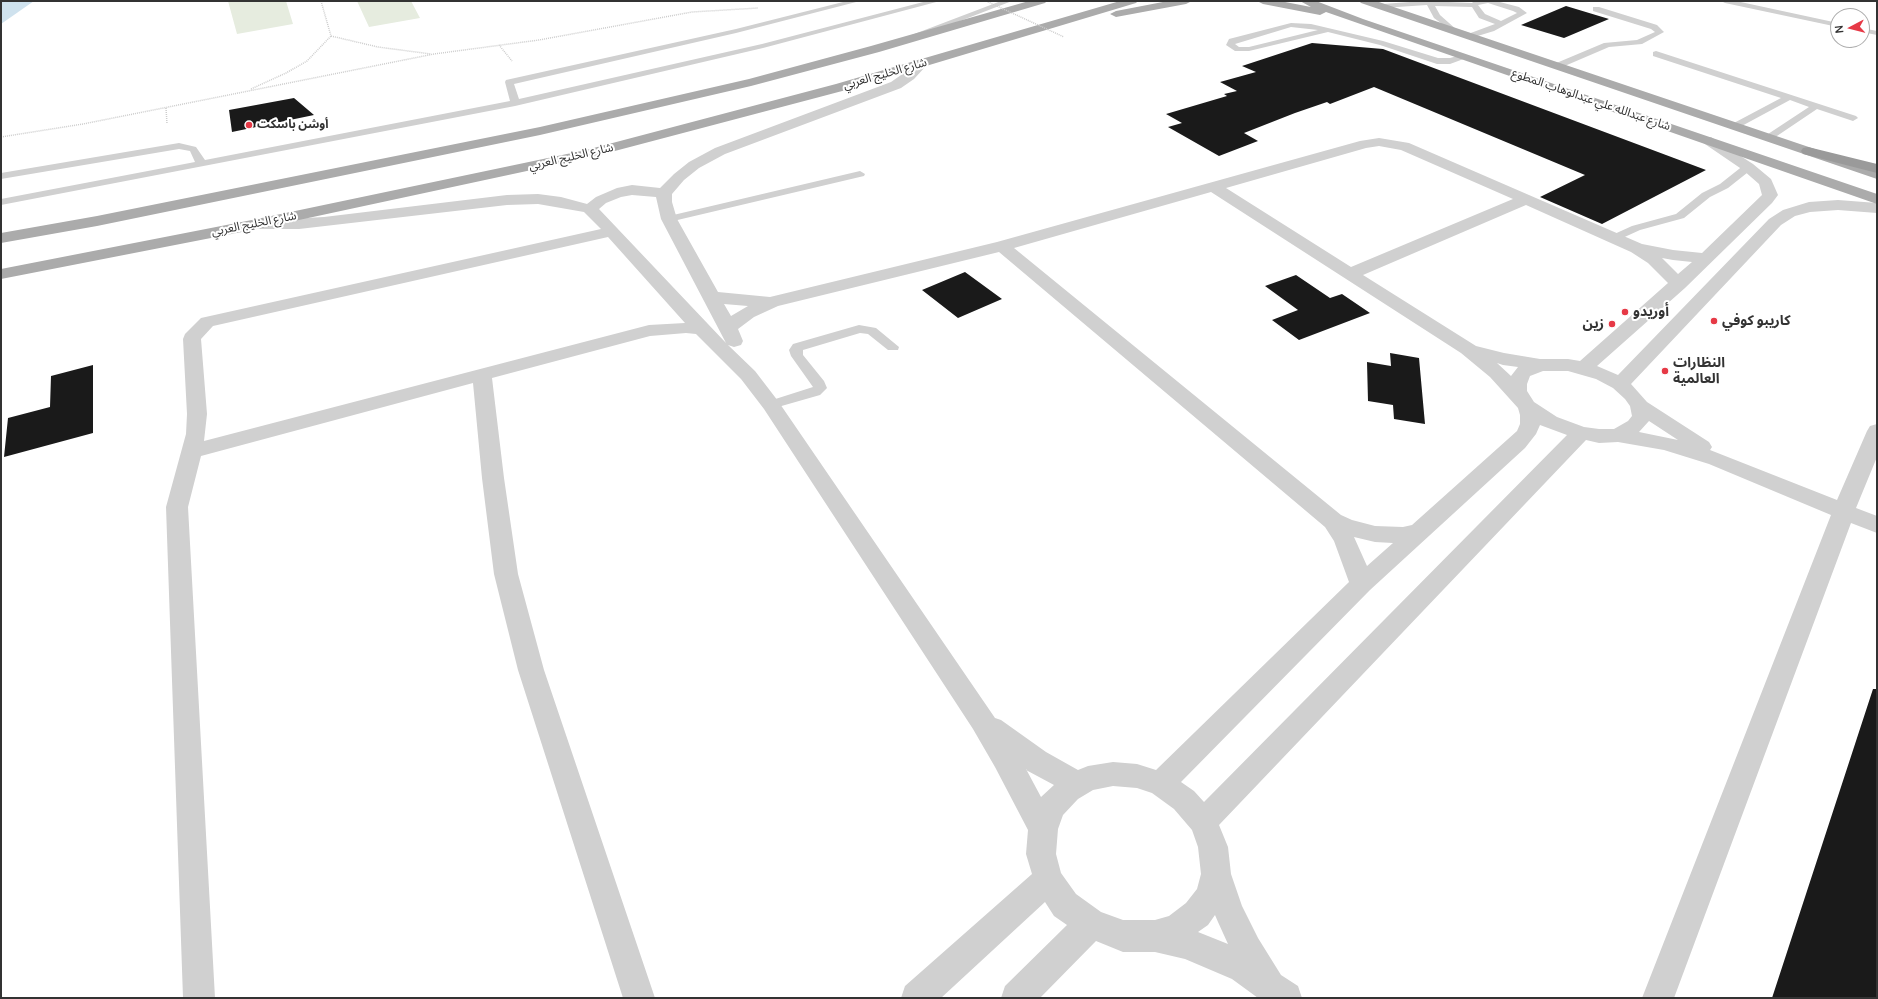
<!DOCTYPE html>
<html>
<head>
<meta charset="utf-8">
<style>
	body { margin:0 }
	#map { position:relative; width:1878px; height:999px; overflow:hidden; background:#fff; font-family:Manrope,sans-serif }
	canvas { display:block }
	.frame { position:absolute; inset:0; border:2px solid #333; pointer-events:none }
	.north { position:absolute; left:1830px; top:8px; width:40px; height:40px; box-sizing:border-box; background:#fff; border:1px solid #adadad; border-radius:50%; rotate:263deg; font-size:11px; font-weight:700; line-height:16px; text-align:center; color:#333 }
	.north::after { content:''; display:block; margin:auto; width:14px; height:18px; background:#e63946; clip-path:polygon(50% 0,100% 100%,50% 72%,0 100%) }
</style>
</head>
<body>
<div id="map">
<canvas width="1878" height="999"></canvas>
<div class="frame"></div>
<div class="north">N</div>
</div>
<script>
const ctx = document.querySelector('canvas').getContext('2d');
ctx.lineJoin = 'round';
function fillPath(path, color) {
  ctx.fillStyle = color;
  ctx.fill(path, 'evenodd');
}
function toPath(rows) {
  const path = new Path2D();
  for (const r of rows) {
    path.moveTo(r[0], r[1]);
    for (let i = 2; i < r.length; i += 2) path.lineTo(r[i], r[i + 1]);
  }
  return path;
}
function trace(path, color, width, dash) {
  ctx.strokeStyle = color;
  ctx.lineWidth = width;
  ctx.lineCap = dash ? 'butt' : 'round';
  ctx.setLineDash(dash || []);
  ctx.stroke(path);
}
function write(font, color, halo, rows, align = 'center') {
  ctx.font = font + ' Manrope,"Noto Sans Arabic",sans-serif';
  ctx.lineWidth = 4;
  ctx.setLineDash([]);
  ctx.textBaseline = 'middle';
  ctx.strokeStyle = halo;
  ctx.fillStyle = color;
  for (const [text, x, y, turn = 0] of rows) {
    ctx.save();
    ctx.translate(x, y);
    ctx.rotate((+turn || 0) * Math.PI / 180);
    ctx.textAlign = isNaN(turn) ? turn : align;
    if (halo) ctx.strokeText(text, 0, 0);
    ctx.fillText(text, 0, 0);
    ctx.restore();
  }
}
fillPath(toPath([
	[228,1,286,1,293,24,237,34],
	[357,1,411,1,420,18,369,27]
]), '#e6ecdf');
fillPath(toPath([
	[1,1,34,1,1,24]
]), '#cfe2ee');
fillPath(toPath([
	[1566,6,1609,19,1564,38,1521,25],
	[1312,43,1383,49,1706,170,1602,224,1540,197,1585,175,1374,87,1330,104,1327,102,1295,113,1244,133,1258,141,1219,156,1168,127,1182,123,1166,114,1227,96,1224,94,1237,91,1220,82,1256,72,1242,66],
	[294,98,314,115,232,132,229,110],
	[965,272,1002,299,958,318,922,290],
	[1296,275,1330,298,1342,294,1370,313,1299,340,1272,320,1298,310,1265,286],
	[1390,353,1419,358,1425,424,1394,419,1393,405,1368,401,1367,362,1391,366],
	[93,365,93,433,4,457,8,418,50,407,51,376],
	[1873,689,1877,689,1877,998,1772,998]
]), '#1a1a1a');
trace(toPath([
	[321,1,331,36],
	[331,36,378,47,431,54],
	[499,45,512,61],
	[251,89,286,73,307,61,331,36],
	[166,108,167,124],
	[1,137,83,124,434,54,539,40,692,12,758,8]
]), '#cdcdcd', 1.5, [1, 1]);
fillPath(toPath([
	[847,1,860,1,736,33,514,84,519,99,762,44,927,1,940,1,763,48,515,106,1,205,1,199,195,162,190,151,179,149,1,179,1,173,179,143,196,147,205,160,510,101,505,82,506,80,736,29,847,1],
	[1001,1,1012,1,916,38,913,38,909,36,1001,1],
	[1424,1,1472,3,1474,1,1496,1,1519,7,1527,13,1494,31,1471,38,1467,36,1468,34,1495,24,1479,18,1472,7,1435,6,1440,15,1457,30,1453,32,1434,18,1427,5,1382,8,1378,6,1382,4,1424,1],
	[1488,3,1513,11,1517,13,1501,21,1485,14,1478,5,1488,3],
	[1721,1,1736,1,1838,23,1838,27,1725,3,1721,1],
	[1593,7,1599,7,1657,25,1664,32,1642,44,1609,47,1560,68,1554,68,1554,64,1604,43,1637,40,1655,32,1651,29,1593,11,1593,7],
	[1291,23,1311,24,1383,41,1438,58,1450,58,1465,54,1469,57,1450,64,1437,64,1380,45,1328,32,1249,51,1235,51,1226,45,1229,39,1291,23],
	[1291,27,1318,30,1249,47,1239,47,1235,44,1291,27],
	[1862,28,1877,31,1877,35,1862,32,1862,28],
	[1656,51,1856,116,1858,118,1853,121,1817,109,1771,140,1765,140,1763,138,1765,136,1809,107,1790,100,1738,128,1732,128,1730,126,1732,124,1781,98,1653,56,1653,52,1656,51],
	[1748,164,1752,165,1753,167,1752,169,1728,188,1710,197,1684,218,1640,230,1618,240,1614,241,1608,238,1610,236,1632,226,1676,214,1702,193,1720,184,1744,165,1748,164],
	[860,171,865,174,864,176,669,222,664,219,669,216,860,171],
	[859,325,876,328,899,347,898,350,888,350,868,334,860,333,803,350,803,355,824,381,827,388,820,395,771,409,766,408,764,405,766,402,813,387,791,356,789,350,793,344,859,325]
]), '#d0d0d0');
fillPath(toPath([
	[922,59,926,60,928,63,926,66,914,79,901,88,725,154,699,168,684,180,672,194,672,202,677,219,718,292,770,297,997,242,1360,141,1379,138,1409,143,1642,244,1673,250,1702,253,1762,195,1759,184,1743,170,1699,140,1701,137,1711,137,1753,164,1771,179,1778,195,1772,203,1685,288,1597,366,1618,375,1769,219,1783,210,1809,202,1838,200,1877,203,1877,213,1838,210,1810,212,1795,216,1781,225,1631,384,1647,402,1709,442,1712,447,1710,450,1837,500,1867,431,1870,426,1877,424,1877,457,1856,508,1877,516,1877,533,1851,523,1674,998,1642,998,1831,515,1709,464,1664,450,1618,442,1599,443,1586,440,1219,825,1228,847,1231,874,1242,906,1258,938,1281,975,1298,986,1302,998,1258,998,1232,979,1185,959,1155,952,1123,952,1096,941,1040,998,1001,998,1005,986,1067,925,1054,916,1045,902,941,998,901,998,905,986,1032,874,1026,854,1028,830,995,767,973,729,764,409,741,379,696,334,686,333,650,336,492,378,504,478,518,574,544,670,655,998,623,998,518,670,494,574,482,478,473,383,201,456,188,507,215,998,183,998,166,507,186,434,187,414,183,339,185,334,201,318,601,229,584,212,538,204,507,205,299,229,257,229,251,227,249,224,251,221,324,217,507,195,538,194,561,197,587,204,596,197,617,188,632,185,660,188,674,174,689,162,715,148,891,82,904,73,918,60,922,59],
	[1379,146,1401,150,1513,199,1351,267,1226,188,1366,148,1379,146],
	[1211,192,1461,353,1490,377,1518,408,1520,415,1520,424,1517,431,1412,525,1403,527,1375,526,1352,520,1341,515,1014,248,1211,192],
	[632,195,656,197,661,219,726,343,599,209,606,203,621,197,632,195],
	[1526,205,1631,252,1648,263,1668,283,1580,361,1568,359,1540,359,1504,353,1476,346,1363,275,1526,205],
	[608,237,685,323,649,325,204,441,207,414,201,339,213,326,608,237],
	[999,252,1325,527,1334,541,1349,582,1156,770,1137,764,1113,762,1088,766,1078,770,1046,752,1001,720,995,718,778,401,755,371,728,345,734,347,741,345,743,341,738,329,754,317,778,306,999,252],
	[1662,258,1673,260,1692,262,1678,274,1662,258],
	[724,304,748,306,731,316,724,304],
	[1497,363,1503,365,1518,367,1511,376,1497,363],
	[1543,371,1568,371,1596,379,1613,388,1625,399,1630,406,1632,416,1628,421,1614,429,1599,429,1584,427,1557,417,1534,402,1527,391,1527,384,1530,376,1543,371],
	[1649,421,1678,440,1639,432,1649,421],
	[1540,425,1567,435,1204,802,1194,791,1181,782,1370,590,1525,448,1536,434,1540,425],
	[1354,537,1375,542,1393,543,1367,566,1354,537],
	[1026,769,1026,770,1054,785,1041,797,1026,769],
	[1113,786,1137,788,1152,793,1174,809,1192,830,1198,847,1201,874,1197,889,1186,903,1169,916,1155,920,1123,920,1101,912,1076,894,1061,873,1056,854,1058,829,1063,815,1078,799,1093,790,1113,786],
	[1215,915,1218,922,1228,944,1198,932,1208,925,1215,915]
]), '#d0d0d0');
fillPath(toPath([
	[1029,1,1047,1,1045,3,879,52,751,86,540,135,97,226,1,243,1,233,97,216,540,127,749,79,871,46,1029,1],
	[1120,1,1138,1,1136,3,846,90,592,157,257,229,1,279,1,269,257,219,586,150,836,84,1120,1],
	[1168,1,1192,1,1186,4,1116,17,1110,14,1116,11,1168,1],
	[1257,1,1280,1,1311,7,1300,1,1316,1,1363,19,1877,194,1877,204,1326,12,1320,15,1263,4,1257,1],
	[1359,1,1376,1,1877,170,1877,179,1361,3,1359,1]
]), '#ababab');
fillPath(toPath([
	[1808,147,1877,164,1877,173,1803,154,1801,151,1803,148,1808,147]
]), '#9a9a9a');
trace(toPath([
	[986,1,1064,37]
]), '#cdcdcd', 1.5, [1, 1]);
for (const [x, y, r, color] of [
	[249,125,4,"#e63946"],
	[1625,312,4,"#e63946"],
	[1714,321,4,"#e63946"],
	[1612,324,4,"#e63946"],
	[1665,371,4,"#e63946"]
]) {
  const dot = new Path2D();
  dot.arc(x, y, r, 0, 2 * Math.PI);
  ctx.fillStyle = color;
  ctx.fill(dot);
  trace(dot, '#fff', 1.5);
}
write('12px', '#333', '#fff', [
	["شارع الخليج العربي",885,74,-16],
	["شارع عبدالله علي عبدالوهاب المطوع",1591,100,19],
	["شارع الخليج العربي",571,157,-13],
	["شارع الخليج العربي",254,224,-11]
]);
write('bold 12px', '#333', '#fff', [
	["أوشن باسكت",257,125]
], 'left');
write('bold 14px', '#333', '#fff', [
	["أوريدو",1633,312],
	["كاريبو كوفي",1722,321],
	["زين",1604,324,"right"],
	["النظارات",1673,363],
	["العالمية",1673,379]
], 'left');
</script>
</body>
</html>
